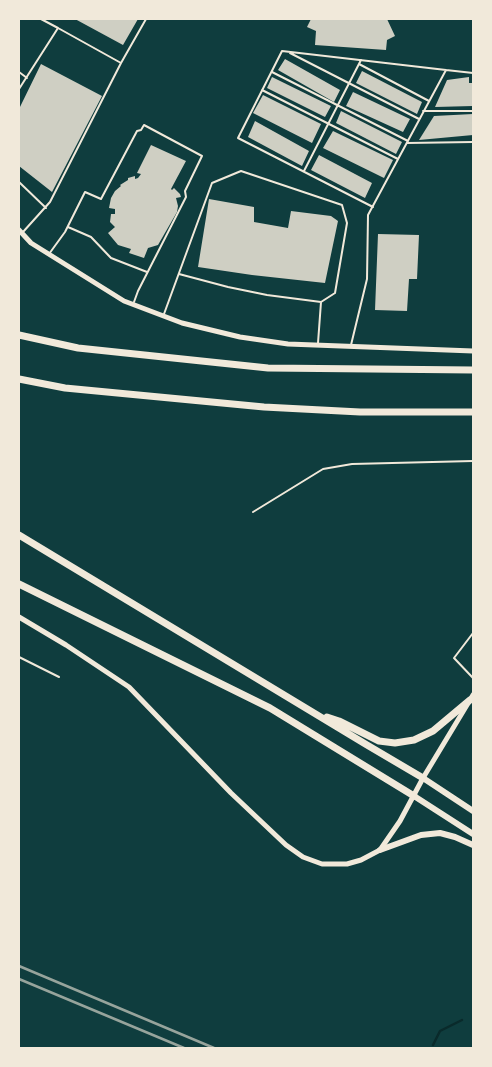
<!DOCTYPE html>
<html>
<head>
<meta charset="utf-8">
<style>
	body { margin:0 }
	#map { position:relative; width:492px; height:1067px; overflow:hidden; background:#0f3d3e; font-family:Cabin,sans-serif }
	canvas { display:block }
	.frame { position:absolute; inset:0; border:20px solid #f1e9da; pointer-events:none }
</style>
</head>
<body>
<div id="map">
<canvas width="492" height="1067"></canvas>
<div class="frame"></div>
</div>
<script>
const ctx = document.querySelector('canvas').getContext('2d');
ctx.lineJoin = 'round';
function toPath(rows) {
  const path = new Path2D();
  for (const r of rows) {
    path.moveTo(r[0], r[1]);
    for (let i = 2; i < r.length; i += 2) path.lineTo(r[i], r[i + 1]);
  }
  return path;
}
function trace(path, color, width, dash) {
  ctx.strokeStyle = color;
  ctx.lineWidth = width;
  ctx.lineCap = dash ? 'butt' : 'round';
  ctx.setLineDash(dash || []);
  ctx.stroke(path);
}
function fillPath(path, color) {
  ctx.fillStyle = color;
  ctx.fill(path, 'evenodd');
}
trace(toPath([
	[433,1045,440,1031,462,1020]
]), '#0a2a2b', 2.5);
fillPath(toPath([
	[75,19,138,19,123,45],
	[311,19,387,19,395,36,387,40,386,50,315,45,316,31,307,27],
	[285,59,340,90,334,102,278,70],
	[41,64,102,96,52,192,19,166,19,109],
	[362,71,422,102,417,114,356,83],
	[272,77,331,106,325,117,267,88],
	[469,77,469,83,473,83,473,106,435,107,447,80],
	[353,92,410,119,403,132,346,106],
	[263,95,321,124,312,143,253,113],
	[341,111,402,142,396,154,336,123],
	[473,114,473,135,419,140,434,116],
	[255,121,309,151,302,166,248,137],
	[333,131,393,160,384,178,323,148],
	[151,145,186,161,171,189,172,190,174,188,180,194,181,197,176,198,178,206,177,212,158,245,148,248,144,258,129,253,131,249,118,245,108,233,115,227,110,222,111,214,115,214,115,209,109,208,111,198,115,191,121,186,120,185,128,180,128,178,135,176,135,179,138,178,141,174,137,173],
	[319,155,372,183,365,198,311,170],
	[209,199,254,207,254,222,288,228,291,211,331,216,338,221,325,283,252,275,198,267],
	[378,234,419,235,417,279,409,279,407,311,375,310]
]), '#cfcfc3');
trace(toPath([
	[41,19,58,28],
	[290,53,419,119],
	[359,64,429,101],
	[19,72,27,78],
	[272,72,408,141],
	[19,89,58,28,121,63],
	[262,90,398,159],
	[423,111,473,111],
	[407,143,473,142],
	[304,171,361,60],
	[19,182,46,208],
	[373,207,238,138,282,51,446,70],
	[68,227,91,237,111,258,147,272],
	[23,232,50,202,121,63,146,19],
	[49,254,65,232,85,192,101,199,137,131,141,130,144,125,202,156,185,191,186,197,138,291,134,302],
	[179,274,228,287,267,295,321,302],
	[164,314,212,183,241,171,342,205,347,223,335,293,321,302,318,343],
	[351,345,367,279,368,215,446,70,473,73],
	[473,349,473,315],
	[253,512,323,469,352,464,473,461],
	[473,633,454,658,473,678],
	[19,657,59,677]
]), '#f1e9da', 2);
trace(toPath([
	[19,230,31,243,124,301,182,323,240,337,288,344,473,351],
	[19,617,66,645,129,687,231,793,286,845,303,857,322,864,347,864,361,860,380,850,400,821,423,778,473,695]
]), '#f1e9da', 5);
trace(toPath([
	[423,778,473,811],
	[414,796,473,834],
	[380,850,421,835,440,833,455,837,473,845]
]), '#f1e9da', 6);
trace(toPath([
	[19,335,78,348,268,368,473,370],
	[19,379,65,388,264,407,360,412,473,412],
	[19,535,367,745,423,778],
	[19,584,270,708,414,796],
	[327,717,339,721,379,741,395,743,414,740,433,731,470,700]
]), '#f1e9da', 7);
trace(toPath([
	[19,966,214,1048],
	[19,979,184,1048]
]), '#97a49c', 2.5);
</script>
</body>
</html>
